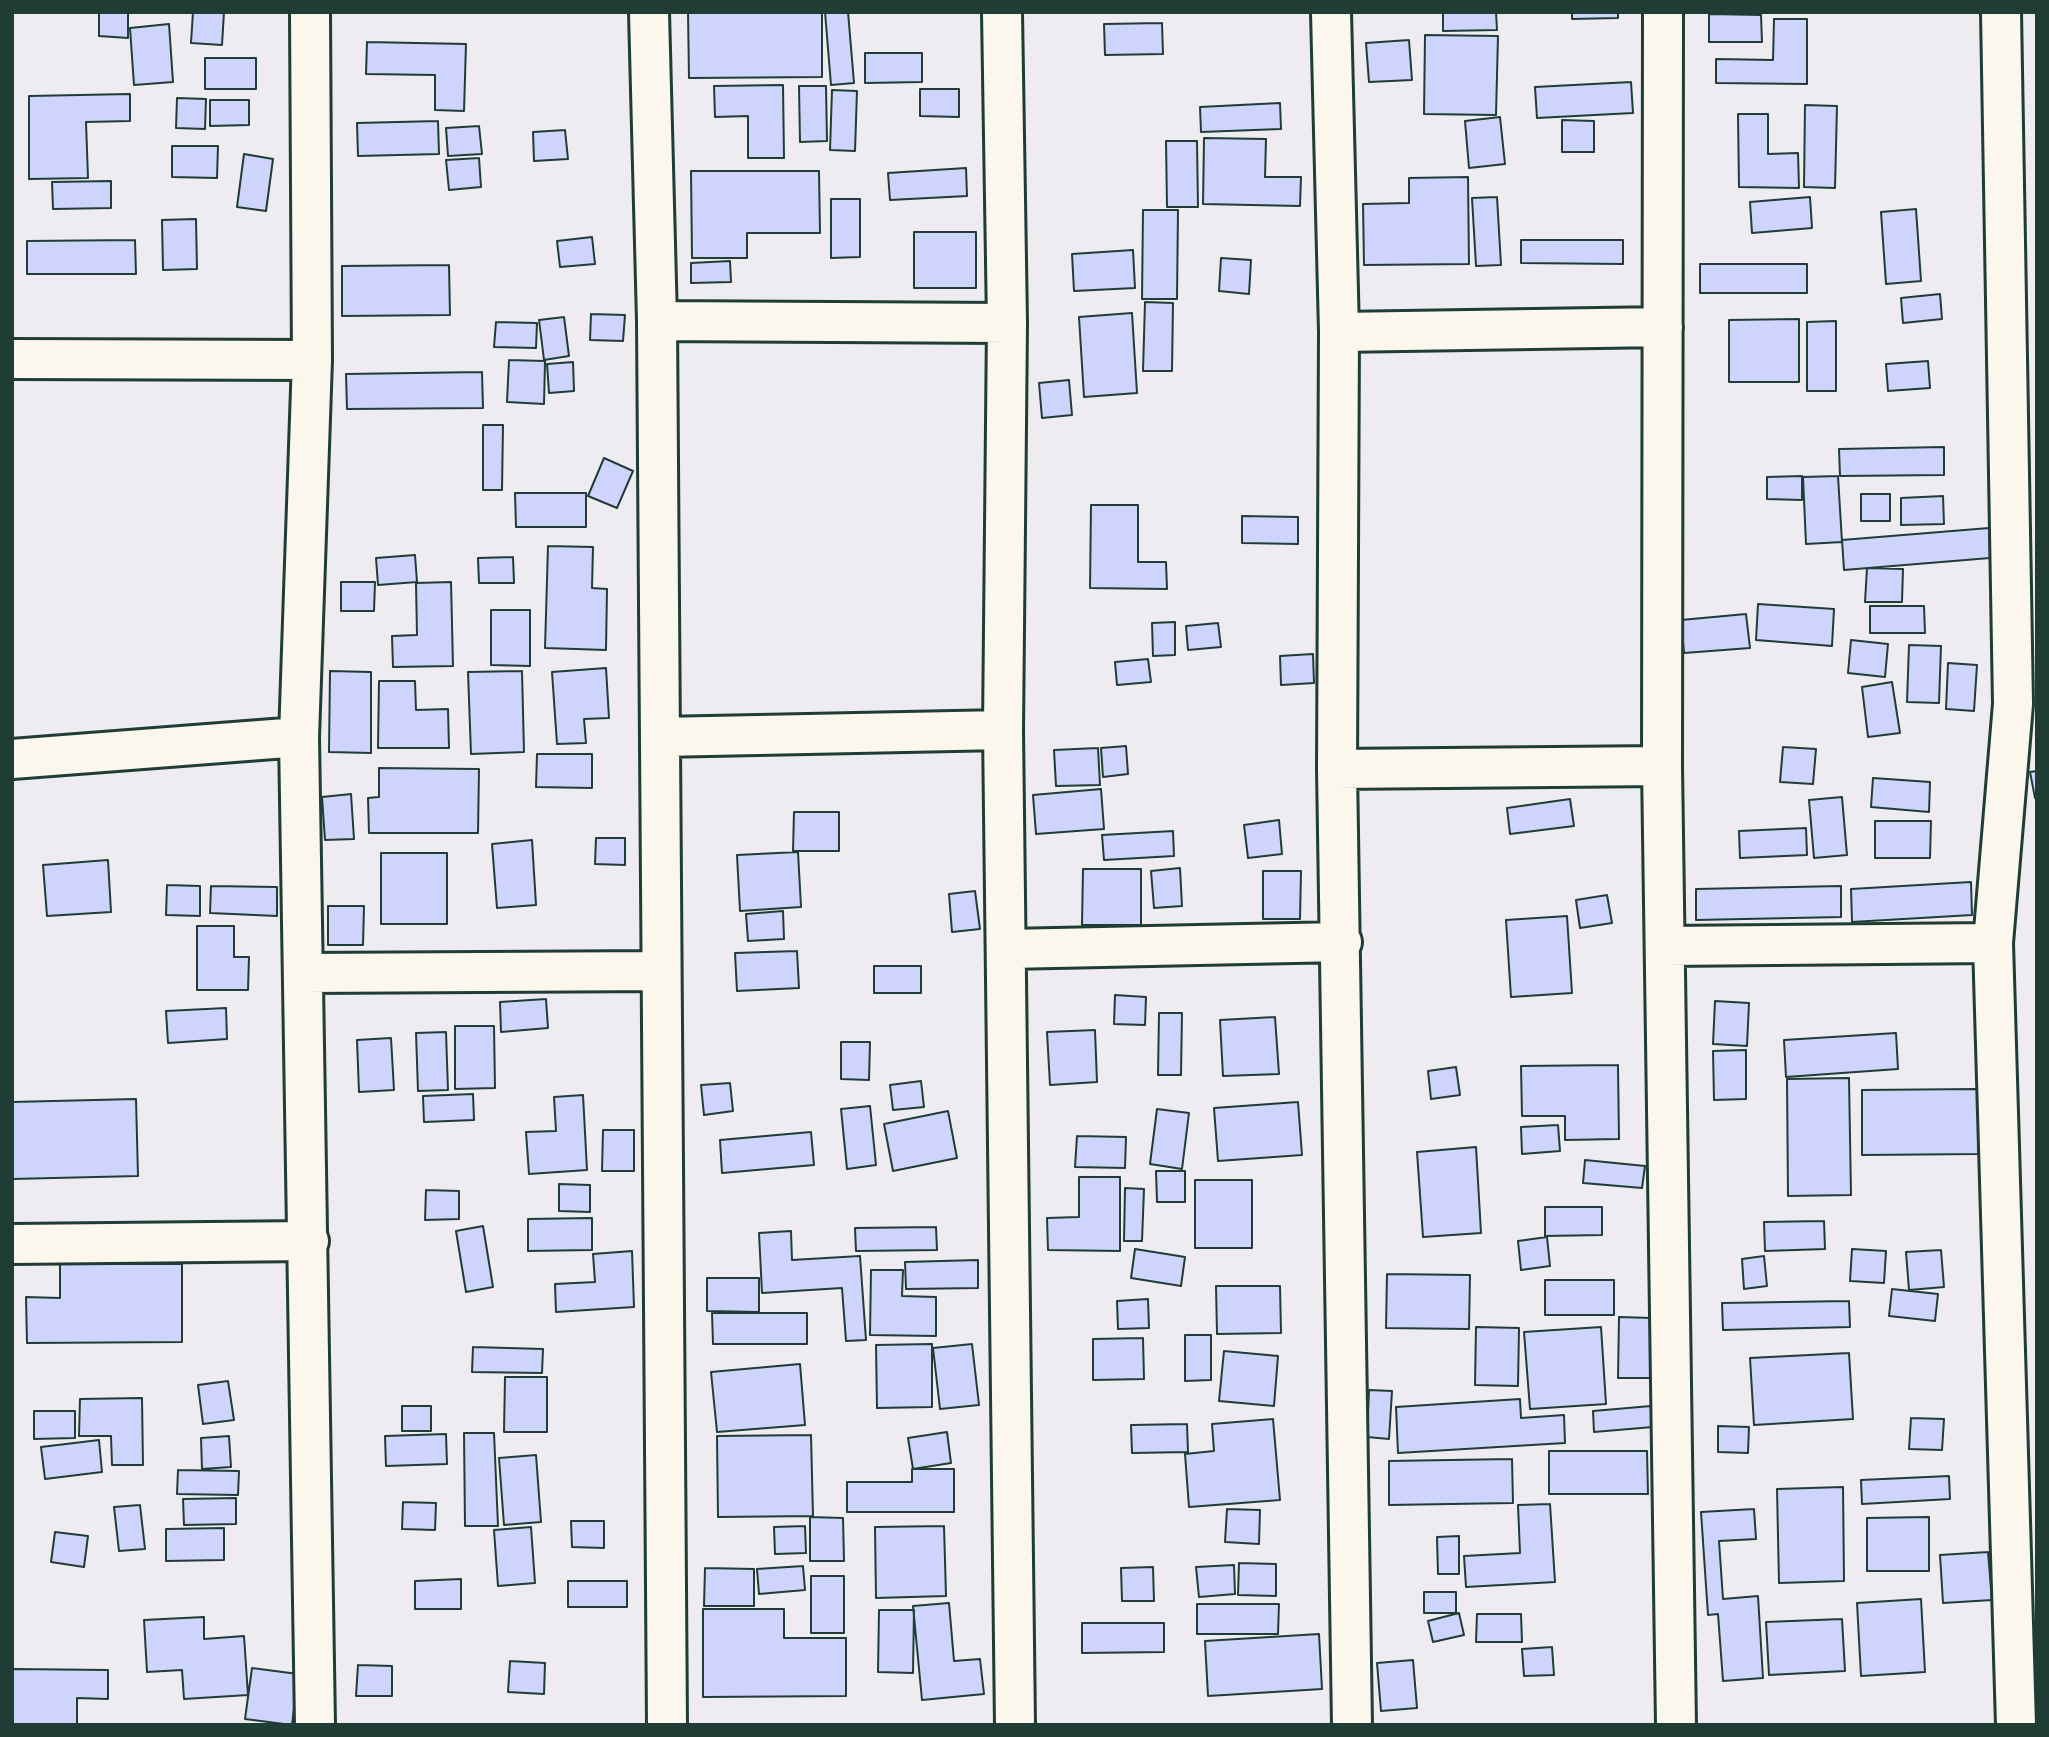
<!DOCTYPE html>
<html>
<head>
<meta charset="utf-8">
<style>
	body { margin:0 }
	#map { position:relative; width:2049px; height:1737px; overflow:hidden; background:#eeecf1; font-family:"Comic Neue",sans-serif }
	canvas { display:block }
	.frame { position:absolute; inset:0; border:14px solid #1f3d34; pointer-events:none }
</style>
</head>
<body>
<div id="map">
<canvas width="2049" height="1737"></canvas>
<div class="frame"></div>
</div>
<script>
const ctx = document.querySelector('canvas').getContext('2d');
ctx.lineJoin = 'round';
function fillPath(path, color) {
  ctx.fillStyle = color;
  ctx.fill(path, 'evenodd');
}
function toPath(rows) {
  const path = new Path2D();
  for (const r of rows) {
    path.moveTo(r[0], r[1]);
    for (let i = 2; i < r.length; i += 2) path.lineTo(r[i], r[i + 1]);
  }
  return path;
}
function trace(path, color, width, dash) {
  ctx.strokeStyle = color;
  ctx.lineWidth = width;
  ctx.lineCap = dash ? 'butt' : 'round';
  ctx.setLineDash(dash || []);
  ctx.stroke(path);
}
const building = toPath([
	[99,12,128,13,128,38,99,36,99,12],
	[193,12,224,12,222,45,191,43,193,12],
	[688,12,822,12,822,77,689,78,688,12],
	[825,12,848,12,854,83,831,85,825,12],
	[1443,12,1496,12,1497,30,1443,31,1443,12],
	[1572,12,1618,12,1618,18,1572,19,1572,12],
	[1709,14,1761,15,1762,42,1709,42,1709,14],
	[1774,19,1807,19,1807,84,1716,83,1716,59,1773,60,1774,19],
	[1162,23,1163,54,1105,55,1104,24,1162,23],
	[169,24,173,82,134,85,130,28,169,24],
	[1425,35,1498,36,1496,115,1424,114,1425,35],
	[1409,40,1412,80,1369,82,1366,43,1409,40],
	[367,42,466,44,464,111,435,110,435,75,366,74,367,42],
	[865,53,922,53,922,82,865,83,865,53],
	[205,58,256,58,256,89,205,89,205,58],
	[1631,82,1633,113,1537,118,1535,87,1631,82],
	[783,85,784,158,748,158,748,116,715,117,714,86,783,85],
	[799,86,826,86,827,141,800,142,799,86],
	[920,89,959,89,959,117,920,116,920,89],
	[832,90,857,91,855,151,830,150,832,90],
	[130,94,130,121,86,122,88,178,29,179,29,96,130,94],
	[177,98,206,99,205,129,176,128,177,98],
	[210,100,249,100,249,125,210,126,210,100],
	[1280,103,1281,129,1201,132,1200,107,1280,103],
	[1805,105,1837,106,1835,188,1804,187,1805,105],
	[1738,114,1768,114,1768,154,1798,153,1799,188,1739,187,1738,114],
	[1500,117,1505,164,1469,168,1465,121,1500,117],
	[1562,120,1594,121,1594,152,1562,152,1562,120],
	[438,121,439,154,358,156,357,123,438,121],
	[479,126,482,154,448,156,446,128,479,126],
	[565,130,568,159,534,161,533,132,565,130],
	[1204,138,1266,139,1265,177,1301,177,1300,206,1203,204,1204,138],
	[1166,141,1197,141,1198,207,1167,207,1166,141],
	[172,146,218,146,217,178,172,177,172,146],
	[244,154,273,159,266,211,237,207,244,154],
	[479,158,481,187,449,190,446,160,479,158],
	[966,168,967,196,890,200,888,173,966,168],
	[691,171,819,171,820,233,747,233,747,258,692,258,691,171],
	[1468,177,1469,264,1364,265,1363,204,1409,203,1409,178,1468,177],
	[111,181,111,208,53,209,52,182,111,181],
	[1497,197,1501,265,1476,266,1472,198,1497,197],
	[1810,197,1812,228,1752,233,1750,202,1810,197],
	[831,199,860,199,860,257,831,258,831,199],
	[1916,209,1921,281,1886,284,1881,212,1916,209],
	[1143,210,1178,210,1177,299,1142,299,1143,210],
	[196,219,197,269,163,270,162,220,196,219],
	[914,232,976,232,976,288,914,288,914,232],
	[592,237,595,264,560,267,557,241,592,237],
	[135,240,136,274,27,274,27,241,135,240],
	[1521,240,1623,240,1623,264,1521,263,1521,240],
	[1133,250,1135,288,1074,291,1072,254,1133,250],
	[1221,258,1251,260,1249,294,1219,291,1221,258],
	[730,261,731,282,691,283,691,263,730,261],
	[1700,264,1807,264,1807,293,1700,293,1700,264],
	[449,265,450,315,342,316,342,266,449,265],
	[1940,294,1942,319,1903,323,1901,298,1940,294],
	[1145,302,1173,303,1172,371,1143,371,1145,302],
	[1132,313,1137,393,1084,397,1079,317,1132,313],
	[591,314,625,315,623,341,590,340,591,314],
	[564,317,569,356,544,360,539,320,564,317],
	[1799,319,1799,382,1729,382,1729,320,1799,319],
	[1836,321,1836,391,1807,391,1807,322,1836,321],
	[496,322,537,323,536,348,494,347,496,322],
	[509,360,545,361,544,404,507,402,509,360],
	[1928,361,1930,388,1888,391,1886,364,1928,361],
	[573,362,574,391,549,393,547,364,573,362],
	[482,372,483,408,347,409,346,374,482,372],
	[1069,380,1072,415,1042,418,1039,383,1069,380],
	[483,425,503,425,502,490,483,490,483,425],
	[1944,447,1944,475,1840,476,1839,449,1944,447],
	[604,458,633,471,617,508,588,496,604,458],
	[1802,476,1802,500,1767,499,1767,477,1802,476],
	[1838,476,1842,542,1806,544,1803,477,1838,476],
	[515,493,586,493,586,527,516,527,515,493],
	[1861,494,1890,494,1890,521,1861,521,1861,494],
	[1943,496,1944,524,1901,525,1901,498,1943,496],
	[1091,505,1138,505,1138,562,1166,562,1167,589,1090,588,1091,505],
	[1242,516,1298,517,1298,544,1242,543,1242,516],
	[1989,528,1990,558,1844,570,1842,540,1989,528],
	[548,546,593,547,592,588,607,589,606,650,545,648,548,546],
	[415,555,417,582,378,585,376,558,415,555],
	[513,557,514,583,479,583,478,558,513,557],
	[1867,568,1903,569,1902,602,1865,602,1867,568],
	[341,582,375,582,374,611,341,611,341,582],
	[451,582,453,666,393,667,392,636,417,635,416,583,451,582],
	[1758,604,1834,609,1832,646,1756,640,1758,604],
	[1870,606,1924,606,1925,633,1870,633,1870,606],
	[491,610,530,610,530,666,491,665,491,610],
	[1746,614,1750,648,1684,653,1681,620,1746,614],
	[1175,622,1175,655,1153,656,1152,623,1175,622],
	[1218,623,1221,647,1188,650,1186,626,1218,623],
	[1851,640,1888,644,1885,677,1848,673,1851,640],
	[1909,645,1941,646,1939,703,1907,702,1909,645],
	[1313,654,1314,683,1281,685,1280,656,1313,654],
	[1148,659,1151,682,1117,685,1115,662,1148,659],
	[1948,663,1977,665,1974,711,1946,709,1948,663],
	[606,668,609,718,584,719,586,743,557,744,552,672,606,668],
	[330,671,371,672,371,753,329,752,330,671],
	[522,671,524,752,471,754,468,672,522,671],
	[379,681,415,681,416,710,448,709,449,748,378,748,379,681],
	[1892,682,1900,733,1868,737,1862,687,1892,682],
	[1126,746,1128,774,1103,777,1101,748,1126,746],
	[1783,747,1816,749,1813,784,1780,782,1783,747],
	[1098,748,1100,785,1056,786,1054,750,1098,748],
	[537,754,592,754,592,788,536,787,537,754],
	[379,768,479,769,478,833,369,833,368,798,379,797,379,768],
	[2037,771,2037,797,2035,798,2030,772,2037,771],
	[1873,778,1930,782,1929,812,1871,807,1873,778],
	[1101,789,1104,829,1036,834,1033,795,1101,789],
	[351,794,354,839,325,840,322,797,351,794],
	[1842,797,1847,855,1814,858,1809,800,1842,797],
	[1570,799,1574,826,1510,834,1507,808,1570,799],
	[794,812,839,812,839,851,793,851,794,812],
	[1279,820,1282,854,1248,858,1244,825,1279,820],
	[1875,821,1931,821,1930,858,1875,858,1875,821],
	[1806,828,1807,855,1740,858,1739,831,1806,828],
	[1173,831,1174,856,1104,860,1102,835,1173,831],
	[596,838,625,838,625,865,595,864,596,838],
	[532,840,536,905,497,908,492,844,532,840],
	[798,852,801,907,740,911,737,855,798,852],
	[381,853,447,853,447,924,381,924,381,853],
	[108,860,111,912,47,916,43,865,108,860],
	[1180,868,1182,906,1154,908,1151,871,1180,868],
	[1083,869,1141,869,1141,925,1082,925,1083,869],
	[1263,871,1301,871,1300,919,1263,919,1263,871],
	[1971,882,1972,915,1852,922,1851,889,1971,882],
	[167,885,200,886,200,916,166,915,167,885],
	[211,886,277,887,277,916,210,913,211,886],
	[1841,886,1841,917,1696,920,1696,889,1841,886],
	[975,891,980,929,952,932,949,894,975,891],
	[1607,895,1612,923,1580,928,1576,900,1607,895],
	[328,906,364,906,363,945,328,945,328,906],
	[783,911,784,939,748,941,746,914,783,911],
	[1567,916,1572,993,1511,997,1506,920,1567,916],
	[197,926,234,926,234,957,249,957,248,990,197,990,197,926],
	[797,951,799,988,737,991,735,953,797,951],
	[874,966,921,966,921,993,874,993,874,966],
	[1115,995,1146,997,1145,1025,1114,1024,1115,995],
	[546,999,548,1028,501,1032,500,1002,546,999],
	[1715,1001,1749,1003,1747,1046,1713,1044,1715,1001],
	[226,1008,227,1039,168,1043,166,1011,226,1008],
	[1159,1013,1182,1013,1181,1075,1158,1075,1159,1013],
	[1275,1017,1279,1074,1223,1076,1220,1020,1275,1017],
	[455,1026,494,1026,495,1088,455,1089,455,1026],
	[1095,1030,1097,1082,1050,1085,1047,1032,1095,1030],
	[446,1032,448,1090,418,1091,416,1033,446,1032],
	[1896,1033,1898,1069,1786,1077,1784,1040,1896,1033],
	[391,1038,394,1090,359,1092,357,1040,391,1038],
	[841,1042,870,1042,869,1080,841,1079,841,1042],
	[1746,1050,1746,1099,1714,1100,1713,1051,1746,1050],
	[1618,1065,1619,1139,1565,1140,1565,1116,1522,1116,1521,1066,1618,1065],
	[1456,1067,1460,1095,1431,1099,1428,1071,1456,1067],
	[1849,1078,1851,1195,1788,1196,1787,1079,1849,1078],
	[921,1081,924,1107,893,1110,890,1085,921,1081],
	[730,1083,733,1111,704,1115,701,1085,730,1083],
	[1978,1089,1978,1154,1862,1155,1862,1090,1978,1089],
	[473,1094,474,1120,424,1122,423,1096,473,1094],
	[583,1095,587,1170,529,1174,526,1132,556,1131,554,1097,583,1095],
	[136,1099,138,1176,12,1179,12,1102,136,1099],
	[1298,1102,1302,1155,1218,1161,1214,1108,1298,1102],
	[870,1106,876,1165,847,1169,841,1109,870,1106],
	[1157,1109,1189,1113,1182,1169,1150,1164,1157,1109],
	[948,1111,957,1158,893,1171,884,1124,948,1111],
	[1558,1125,1560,1151,1522,1154,1521,1127,1558,1125],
	[603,1130,634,1130,634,1171,602,1171,603,1130],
	[811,1132,814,1165,722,1173,720,1140,811,1132],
	[1077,1136,1126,1137,1125,1168,1075,1167,1077,1136],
	[1476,1147,1481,1233,1423,1237,1417,1152,1476,1147],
	[1585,1160,1645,1166,1642,1188,1583,1183,1585,1160],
	[1156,1171,1185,1171,1185,1202,1157,1202,1156,1171],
	[1079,1177,1120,1177,1120,1251,1048,1250,1047,1218,1079,1217,1079,1177],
	[1195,1180,1252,1180,1252,1248,1195,1248,1195,1180],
	[559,1184,590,1185,590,1212,559,1211,559,1184],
	[1125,1188,1144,1189,1142,1241,1124,1241,1125,1188],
	[426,1190,459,1191,459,1219,425,1220,426,1190],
	[1545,1207,1602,1207,1602,1235,1545,1236,1545,1207],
	[592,1218,592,1250,528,1251,528,1219,592,1218],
	[1824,1221,1825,1249,1765,1251,1764,1222,1824,1221],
	[483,1226,493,1287,466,1292,456,1231,483,1226],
	[936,1227,937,1250,856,1251,855,1228,936,1227],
	[791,1231,792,1260,860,1256,866,1340,846,1341,842,1288,762,1293,759,1233,791,1231],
	[1547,1237,1550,1266,1521,1270,1518,1241,1547,1237],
	[1135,1249,1185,1257,1181,1286,1131,1278,1135,1249],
	[1852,1249,1886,1251,1884,1283,1850,1281,1852,1249],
	[1941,1250,1944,1287,1909,1290,1906,1252,1941,1250],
	[632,1251,634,1307,556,1312,555,1284,595,1282,593,1254,632,1251],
	[1764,1256,1767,1286,1744,1289,1742,1259,1764,1256],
	[978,1260,978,1288,906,1289,905,1262,978,1260],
	[60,1264,182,1264,182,1342,27,1343,26,1297,60,1298,60,1264],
	[871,1270,903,1270,902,1296,936,1297,936,1336,870,1335,871,1270],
	[1387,1274,1470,1275,1469,1329,1386,1328,1387,1274],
	[707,1278,759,1278,759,1312,707,1311,707,1278],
	[1545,1280,1614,1280,1614,1315,1545,1315,1545,1280],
	[1216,1286,1280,1286,1281,1333,1217,1334,1216,1286],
	[1892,1289,1938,1294,1935,1321,1889,1316,1892,1289],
	[1148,1299,1149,1328,1118,1329,1117,1301,1148,1299],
	[1849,1301,1850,1327,1723,1330,1722,1303,1849,1301],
	[712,1313,807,1313,807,1344,713,1344,712,1313],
	[1619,1317,1652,1318,1651,1378,1618,1378,1619,1317],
	[1476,1327,1519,1328,1518,1386,1475,1385,1476,1327],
	[1601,1327,1606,1404,1530,1409,1524,1332,1601,1327],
	[1185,1335,1211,1335,1211,1380,1185,1381,1185,1335],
	[1143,1338,1144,1379,1093,1380,1093,1339,1143,1338],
	[932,1344,932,1407,877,1408,876,1345,932,1344],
	[972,1344,979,1405,940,1409,933,1348,972,1344],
	[473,1347,543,1349,542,1373,472,1372,473,1347],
	[1224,1351,1278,1356,1274,1406,1219,1401,1224,1351],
	[1849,1353,1853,1419,1754,1425,1750,1358,1849,1353],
	[800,1364,805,1425,717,1432,711,1372,800,1364],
	[505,1377,547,1377,547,1432,504,1432,505,1377],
	[228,1381,234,1420,203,1424,198,1385,228,1381],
	[1369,1390,1392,1391,1389,1439,1367,1437,1369,1390],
	[142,1398,143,1465,112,1465,111,1436,79,1436,80,1399,142,1398],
	[1520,1399,1521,1418,1564,1415,1565,1443,1398,1453,1396,1407,1520,1399],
	[402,1406,431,1406,431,1431,402,1431,402,1406],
	[1651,1406,1653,1427,1594,1432,1593,1411,1651,1406],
	[34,1411,75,1411,75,1438,34,1439,34,1411],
	[1911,1418,1944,1419,1942,1450,1909,1449,1911,1418],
	[1273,1419,1280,1500,1189,1507,1185,1454,1214,1451,1212,1424,1273,1419],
	[1187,1424,1188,1452,1132,1453,1131,1425,1187,1424],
	[1718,1426,1749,1427,1748,1453,1718,1452,1718,1426],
	[947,1432,951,1463,913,1469,908,1438,947,1432],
	[464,1433,494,1433,498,1526,465,1526,464,1433],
	[446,1434,447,1464,386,1466,385,1436,446,1434],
	[811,1435,813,1516,718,1517,717,1436,811,1435],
	[229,1436,231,1467,202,1469,201,1438,229,1436],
	[99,1440,102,1472,45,1479,41,1447,99,1440],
	[1549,1451,1647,1451,1648,1494,1549,1494,1549,1451],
	[536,1455,541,1522,504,1525,499,1458,536,1455],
	[1512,1459,1513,1503,1389,1505,1389,1461,1512,1459],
	[912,1469,954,1469,954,1512,847,1512,847,1482,912,1482,912,1469],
	[178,1470,239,1471,238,1495,177,1494,178,1470],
	[1949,1476,1950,1499,1862,1504,1861,1480,1949,1476],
	[1843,1487,1844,1581,1779,1583,1777,1489,1843,1487],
	[236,1498,236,1524,184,1525,183,1499,236,1498],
	[403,1502,436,1503,435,1530,402,1529,403,1502],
	[1550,1504,1555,1582,1466,1587,1464,1556,1520,1553,1518,1505,1550,1504],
	[140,1505,145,1549,119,1551,114,1507,140,1505],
	[1227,1509,1260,1510,1259,1544,1225,1542,1227,1509],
	[1754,1509,1756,1539,1719,1541,1723,1599,1758,1596,1763,1678,1723,1681,1718,1614,1708,1615,1701,1512,1754,1509],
	[810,1517,843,1518,844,1561,810,1561,810,1517],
	[1929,1517,1929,1571,1867,1571,1867,1518,1929,1517],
	[571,1521,604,1521,604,1548,572,1547,571,1521],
	[805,1526,806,1553,775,1554,774,1527,805,1526],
	[944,1526,946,1596,876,1598,875,1527,944,1526],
	[531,1527,535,1583,498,1586,494,1530,531,1527],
	[224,1528,224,1560,166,1561,166,1529,224,1528],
	[55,1532,88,1536,84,1567,51,1562,55,1532],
	[1459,1536,1459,1574,1438,1574,1437,1537,1459,1536],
	[1988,1552,1992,1600,1943,1603,1940,1555,1988,1552],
	[1239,1563,1276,1564,1276,1596,1238,1595,1239,1563],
	[1234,1565,1235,1594,1199,1597,1196,1567,1234,1565],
	[803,1566,805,1590,759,1594,757,1569,803,1566],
	[1153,1567,1154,1601,1122,1601,1121,1568,1153,1567],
	[705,1568,754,1569,754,1606,704,1606,705,1568],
	[811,1576,844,1576,844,1633,811,1633,811,1576],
	[461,1579,461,1609,415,1609,415,1581,461,1579],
	[568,1581,627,1581,627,1607,568,1607,568,1581],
	[1424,1592,1456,1592,1456,1613,1424,1613,1424,1592],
	[1921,1599,1925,1672,1861,1676,1857,1603,1921,1599],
	[949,1603,954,1661,980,1659,984,1694,922,1700,913,1606,949,1603],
	[1197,1604,1279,1604,1278,1634,1197,1634,1197,1604],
	[703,1609,784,1609,784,1638,846,1638,846,1696,703,1697,703,1609],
	[879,1610,914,1610,913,1673,878,1672,879,1610],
	[1459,1613,1464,1635,1433,1642,1428,1621,1459,1613],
	[1477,1614,1521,1614,1522,1642,1476,1642,1477,1614],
	[204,1617,204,1639,244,1636,248,1695,184,1699,182,1670,147,1672,144,1620,204,1617],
	[1842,1619,1845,1671,1769,1675,1766,1622,1842,1619],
	[1082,1623,1164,1623,1164,1652,1082,1653,1082,1623],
	[1319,1634,1322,1689,1208,1696,1205,1641,1319,1634],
	[1552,1647,1554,1675,1524,1676,1522,1649,1552,1647],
	[1413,1660,1417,1708,1381,1711,1377,1663,1413,1660],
	[510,1661,545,1663,544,1694,508,1692,510,1661],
	[358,1665,392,1666,392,1696,356,1696,358,1665],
	[252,1668,298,1674,292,1725,245,1719,252,1668],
	[12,1669,108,1670,108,1699,77,1698,77,1725,12,1725,12,1669]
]);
fillPath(building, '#cfd4fc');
trace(building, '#1f3d34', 2);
const minor = toPath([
	[310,12,312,360,299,737,315,1725],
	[649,12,657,321,667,1725],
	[1002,12,1007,323,1003,730,1015,1725],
	[1331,12,1339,332,1337,769,1352,1725],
	[1663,12,1662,766,1676,1725],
	[2001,12,2013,704,1993,943,2016,1725],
	[657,321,1007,323],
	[1339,332,1663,327],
	[12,359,312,360],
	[660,737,1003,730],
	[12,759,299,737],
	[1337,769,1662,766],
	[1666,946,1993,943],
	[1007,949,1342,942],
	[305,973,660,971],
	[12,1244,309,1241]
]);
trace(minor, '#1f3d34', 44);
trace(minor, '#fbf7ec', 38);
</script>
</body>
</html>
